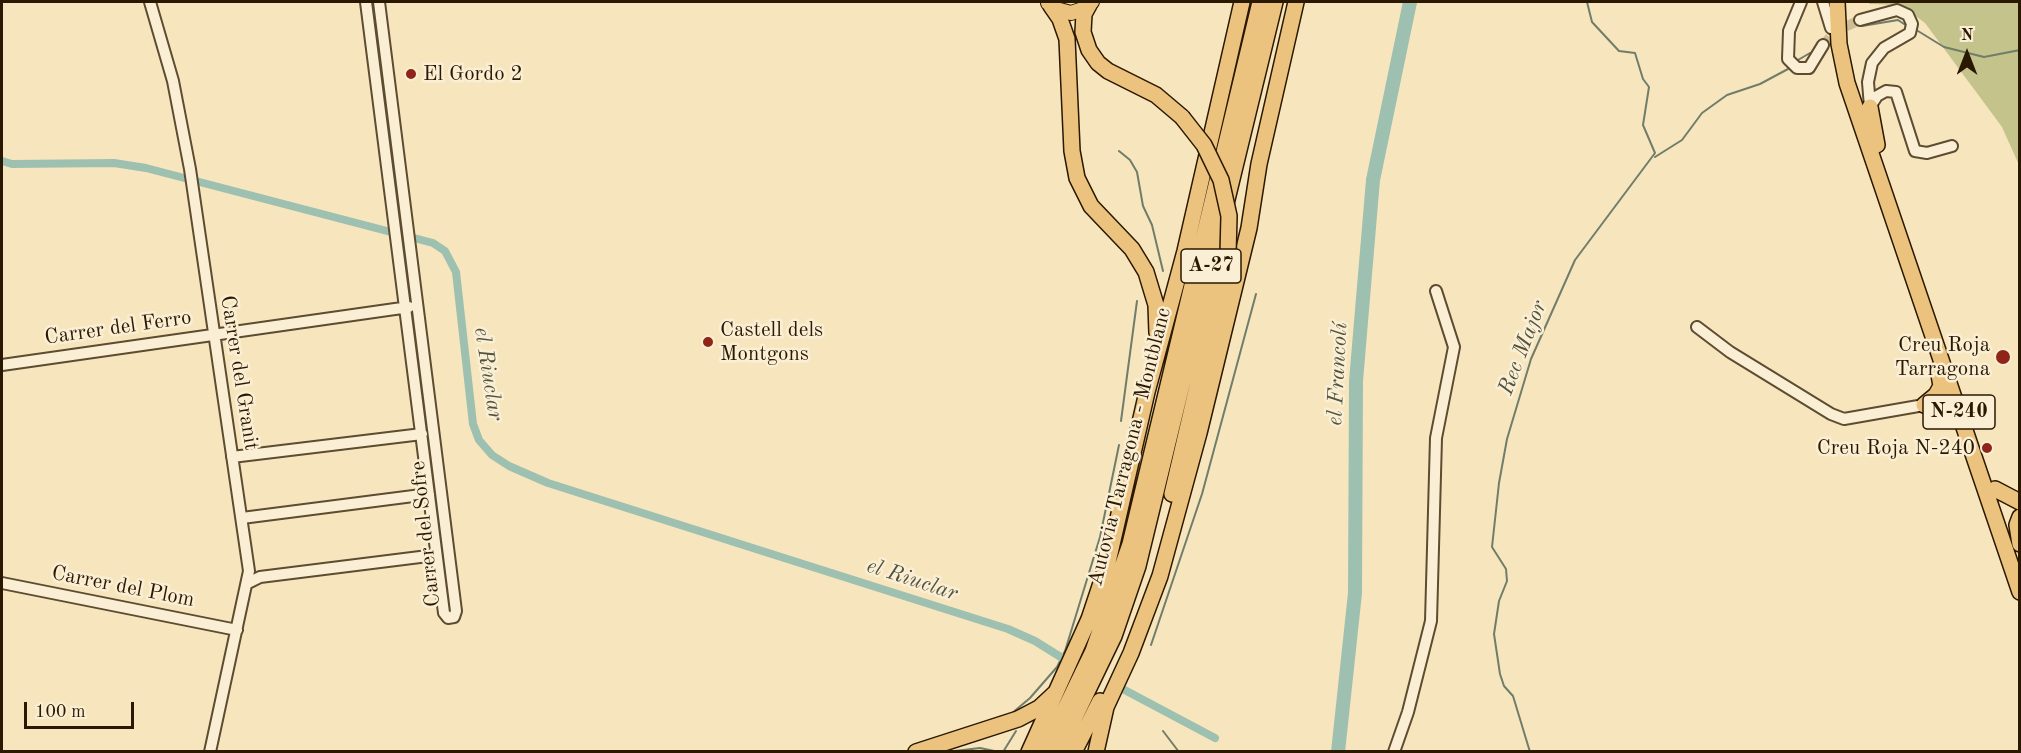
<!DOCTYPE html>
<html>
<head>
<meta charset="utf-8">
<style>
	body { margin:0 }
	#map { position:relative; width:2021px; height:753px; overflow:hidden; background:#f7e6bd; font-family:"Old Standard TT",serif }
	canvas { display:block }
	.frame { position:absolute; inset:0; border:3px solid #2a1801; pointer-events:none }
	.north { position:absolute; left:1937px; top:24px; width:60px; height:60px; -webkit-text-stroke:4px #faefd4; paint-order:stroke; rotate:0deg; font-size:16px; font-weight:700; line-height:24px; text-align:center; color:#2a1801 }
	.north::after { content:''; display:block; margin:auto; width:21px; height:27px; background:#2a1801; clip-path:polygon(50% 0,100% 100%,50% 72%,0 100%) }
	.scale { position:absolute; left:24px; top:702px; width:110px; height:27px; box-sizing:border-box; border:3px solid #2a1801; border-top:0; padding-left:8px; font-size:18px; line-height:21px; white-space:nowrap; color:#2a1801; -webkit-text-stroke:4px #faefd4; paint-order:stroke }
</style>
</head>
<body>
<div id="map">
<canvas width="2021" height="753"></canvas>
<div class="frame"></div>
<div class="north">N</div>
<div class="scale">100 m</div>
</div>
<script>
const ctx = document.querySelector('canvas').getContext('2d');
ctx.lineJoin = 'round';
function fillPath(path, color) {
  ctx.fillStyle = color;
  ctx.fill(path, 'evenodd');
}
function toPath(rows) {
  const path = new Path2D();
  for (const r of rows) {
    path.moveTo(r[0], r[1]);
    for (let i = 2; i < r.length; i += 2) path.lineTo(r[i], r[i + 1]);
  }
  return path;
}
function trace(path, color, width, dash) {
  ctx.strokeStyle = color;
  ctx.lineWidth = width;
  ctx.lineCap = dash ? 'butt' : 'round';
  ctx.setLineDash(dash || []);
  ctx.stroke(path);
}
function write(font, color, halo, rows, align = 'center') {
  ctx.font = font + ' "Old Standard TT",serif';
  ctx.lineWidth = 5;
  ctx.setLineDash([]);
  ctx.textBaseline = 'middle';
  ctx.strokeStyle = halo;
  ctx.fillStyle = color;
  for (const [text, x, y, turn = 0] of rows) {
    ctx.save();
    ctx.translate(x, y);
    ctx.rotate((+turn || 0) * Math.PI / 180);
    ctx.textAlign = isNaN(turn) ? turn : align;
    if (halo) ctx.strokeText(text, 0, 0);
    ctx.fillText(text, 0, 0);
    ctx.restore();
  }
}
fillPath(toPath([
	[1869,2,2019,2,2019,165,2002,127,1925,23,1901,5,1869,4]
]), '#c4c38c');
trace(toPath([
	[1862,26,1898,20,1907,26],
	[1918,31,1944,47,1984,57,2020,50],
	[1798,60,1810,53],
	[1119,151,1130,160,1137,172,1143,206,1152,225,1163,271],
	[1655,157,1682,140,1702,113,1727,95,1760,84,1788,69],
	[1121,421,1137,301],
	[1151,645,1202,494,1256,294],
	[1011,714,1030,698,1057,667,1065,651,1100,537,1119,445],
	[1163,731,1179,752],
	[946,752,980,748,999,752],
	[1003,752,1016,731],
	[1530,752,1513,696,1504,686,1500,674,1494,634,1499,601,1507,581,1506,569,1492,547,1499,483,1507,439,1531,359,1575,260,1655,153,1643,125,1649,87,1643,79,1635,53,1619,51,1592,22,1587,2]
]), '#6f7d6a', 2);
trace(toPath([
	[2,161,12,164,114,163,146,168,433,243,445,251,456,272,473,424,479,440,492,455,509,466,548,483,1008,629,1035,641,1067,661],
	[1119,687,1215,738]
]), '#9dc0b0', 8);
trace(toPath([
	[1338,752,1355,593,1356,381,1373,180,1410,2]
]), '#9dc0b0', 14);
trace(toPath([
	[1823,45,1836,31,1860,20]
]), '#cebd97', 10, [10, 5]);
const minor = toPath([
	[150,2,173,81,190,169,249,571,210,752],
	[366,2,444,613,448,618,454,617,456,611,379,2],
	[1801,2,1789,31,1788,59,1797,68,1809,68,1823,45],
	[1823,2,1831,28],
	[1860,20,1897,10,1908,15,1912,24,1910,33,1884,48,1872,63,1868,82,1870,107],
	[1870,107,1877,96,1886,91,1896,92,1915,151,1927,153,1952,146],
	[1697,327,1730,352,1831,414,1844,419,1924,405],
	[2,365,409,307],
	[232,457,422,434],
	[242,518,429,494],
	[2,583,237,630],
	[248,583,260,577,436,555],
	[1394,752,1408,712,1431,621,1436,438,1454,347,1436,291]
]);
const major = toPath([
	[1048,3,1056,9,1071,13,1083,9,1092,2]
]);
const highway = toPath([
	[1837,2,1839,44,1847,83,2020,592],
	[1089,5,1084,14,1083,32,1089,50,1098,63,1108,71,1156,95,1182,117],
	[1051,6,1060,19,1067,39,1072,151,1077,178,1091,206,1132,249,1146,272,1156,305,1157,333],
	[1870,107,1877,145],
	[1924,405,1936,395,1941,386,1938,369],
	[1924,405,1951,414,1962,423],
	[1995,489,2020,502],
	[1172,494,1228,254],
	[2020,517,2017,525,2020,544],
	[916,752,1018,719,1039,708,1054,694],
	[1029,752,1089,619,1108,562,1147,392,1185,251,1242,2],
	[1044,752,1093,651,1130,544,1260,2],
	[1058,752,1114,636,1138,566,1275,2],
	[1074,752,1100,701],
	[1096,752,1106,707,1131,653,1160,576,1199,433,1249,228,1259,164,1296,2]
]);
trace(minor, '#5d4c30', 14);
trace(major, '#2a1801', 16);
trace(highway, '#2a1801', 18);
trace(minor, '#faefd4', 10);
trace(major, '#ecc37e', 14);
trace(highway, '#ecc37e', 15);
const highwayBridge = toPath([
	[1182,117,1204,145,1221,180,1229,216,1228,254]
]);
trace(highwayBridge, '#2a1801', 18, []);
trace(highwayBridge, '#ecc37e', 15);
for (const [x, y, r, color] of [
	[411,74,6,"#8f2418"],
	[708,342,6,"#8f2418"],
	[2003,357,8,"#8f2418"],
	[1987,448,6,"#8f2418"]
]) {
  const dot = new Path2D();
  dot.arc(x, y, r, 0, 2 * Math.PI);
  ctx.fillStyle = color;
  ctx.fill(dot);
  trace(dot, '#faefd4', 2);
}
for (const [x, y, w] of [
	[1211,266,60],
	[1959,412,72]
]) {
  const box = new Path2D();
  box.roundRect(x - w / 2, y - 17, w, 34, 4.5);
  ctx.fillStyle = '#faefd4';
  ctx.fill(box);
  trace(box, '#2a1801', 1.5);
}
write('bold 20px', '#2a1801', null, [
	["A-27",1211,266],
	["N-240",1959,412]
]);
write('21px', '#2a1801', '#faefd4', [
	["El Gordo 2",423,74],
	["Castell dels",720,330],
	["Montgons",720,354],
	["Creu Roja",1990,345,"right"],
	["Tarragona",1990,369,"right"],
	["Creu Roja N-240",1975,448,"right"]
], 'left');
write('21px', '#2a1801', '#faefd4', [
	["Carrer del Ferro",118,328,-8],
	["Carrer del Granit",239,373,81],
	["Autovia Tarragona - Montblanc",1130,447,-76],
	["Carrer del Sofre",426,534,-96],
	["Carrer del Plom",123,587,11]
]);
write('italic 22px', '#52533e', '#faefd4', [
	["Rec Major",1523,348,-69],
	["el Riuclar",488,374,81],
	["el Francolí",1338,374,-87],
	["el Riuclar",912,580,18]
]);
</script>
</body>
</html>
